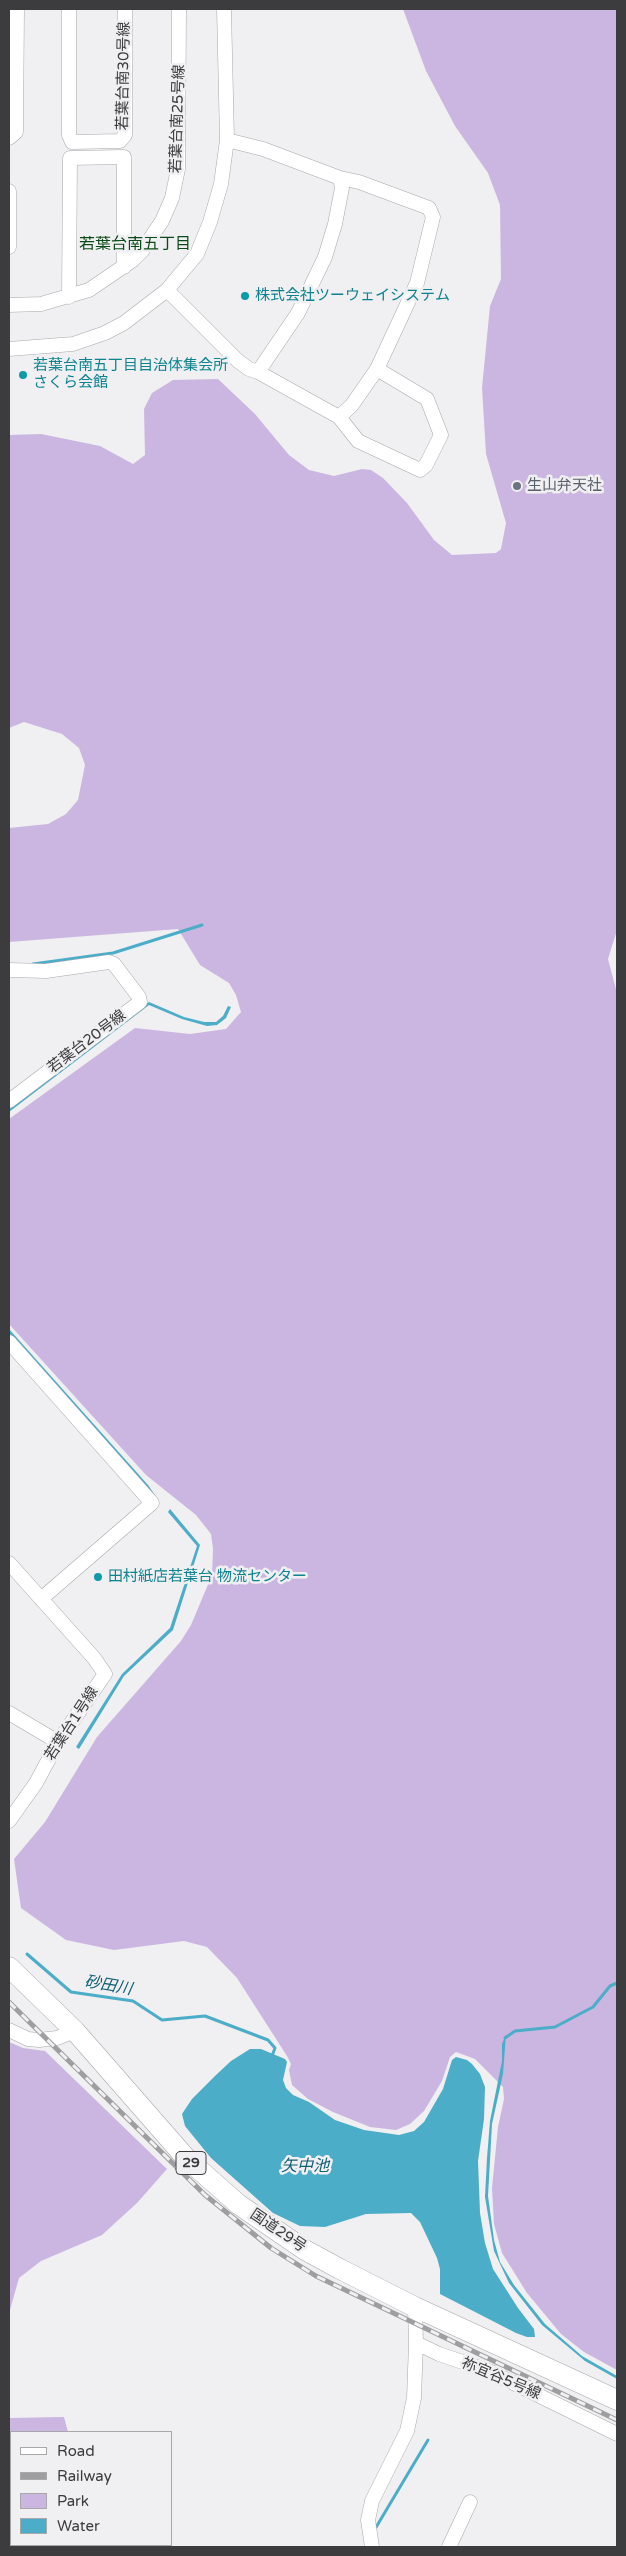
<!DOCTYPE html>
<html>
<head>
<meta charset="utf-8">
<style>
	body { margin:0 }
	#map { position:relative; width:626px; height:2556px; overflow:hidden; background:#f0eff2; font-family:"Varela Round",sans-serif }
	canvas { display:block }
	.frame { position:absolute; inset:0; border:10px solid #3c3b3d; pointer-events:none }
	.legend { position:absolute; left:10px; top:2431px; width:162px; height:115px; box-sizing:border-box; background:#f0eff2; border:1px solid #a8a7aa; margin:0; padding:6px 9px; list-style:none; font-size:15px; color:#3c3b3d }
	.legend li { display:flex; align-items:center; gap:10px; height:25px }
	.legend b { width:25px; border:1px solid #a8a7aa }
</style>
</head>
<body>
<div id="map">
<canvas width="626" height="2556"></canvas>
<div class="frame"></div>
<ul class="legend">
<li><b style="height:6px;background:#fff"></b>Road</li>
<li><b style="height:6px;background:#9e9da0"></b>Railway</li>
<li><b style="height:14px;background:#cbb6e1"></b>Park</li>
<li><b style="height:14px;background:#4badc7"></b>Water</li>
</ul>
</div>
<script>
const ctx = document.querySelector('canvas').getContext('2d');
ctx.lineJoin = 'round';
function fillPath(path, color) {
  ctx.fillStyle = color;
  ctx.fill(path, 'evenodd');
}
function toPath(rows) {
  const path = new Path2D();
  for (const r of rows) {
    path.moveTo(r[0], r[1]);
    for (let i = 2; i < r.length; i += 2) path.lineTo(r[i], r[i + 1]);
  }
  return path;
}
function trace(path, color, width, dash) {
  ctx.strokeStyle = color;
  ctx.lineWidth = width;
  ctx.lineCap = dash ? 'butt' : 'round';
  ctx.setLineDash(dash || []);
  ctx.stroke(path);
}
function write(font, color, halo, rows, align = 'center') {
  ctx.font = font + ' "Varela Round","Noto Sans JP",sans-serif';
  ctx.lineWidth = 5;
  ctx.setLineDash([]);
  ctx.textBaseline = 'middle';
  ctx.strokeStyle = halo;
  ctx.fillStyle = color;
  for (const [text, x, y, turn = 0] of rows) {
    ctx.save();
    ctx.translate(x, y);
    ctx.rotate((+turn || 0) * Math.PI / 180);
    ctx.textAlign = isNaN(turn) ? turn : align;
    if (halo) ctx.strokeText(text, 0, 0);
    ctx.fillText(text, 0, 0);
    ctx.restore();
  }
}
fillPath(toPath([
	[403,9,617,9,617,930,608,959,617,993,617,2370,584,2352,561,2334,527,2293,502,2253,494,2224,492,2188,498,2127,504,2099,503,2087,475,2059,456,2052,450,2057,442,2081,424,2111,410,2124,396,2130,370,2127,333,2112,308,2099,292,2085,289,2070,291,2064,287,2056,237,1978,207,1947,184,1941,114,1950,66,1940,21,1908,14,1859,45,1822,97,1737,181,1641,191,1625,212,1575,213,1549,211,1534,196,1515,146,1475,9,1324,9,1119,135,1028,190,1034,226,1029,241,1012,236,995,229,983,200,965,178,929,9,942,9,828,48,824,66,814,78,800,85,765,79,748,62,734,24,722,9,728,9,435,41,434,100,446,133,464,145,455,144,409,152,393,173,380,218,379,255,414,289,455,309,470,334,476,362,469,371,470,383,478,407,503,434,540,452,555,496,553,501,549,506,523,486,454,482,388,490,306,501,279,500,205,488,173,455,126,426,71],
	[9,2042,23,2048,45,2051,167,2169,137,2203,102,2235,41,2261,19,2278,10,2310,9,2333],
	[64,2417,68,2432,11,2432,11,2545,154,2545,158,2547,9,2547,9,2418]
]), '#cbb6e1');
fillPath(toPath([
	[149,1002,184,1017,204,1022,216,1022,223,1016,228,1006,231,1007,226,1018,217,1025,207,1026,182,1019,149,1005,9,1112,9,1108],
	[9,1329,148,1485,159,1501,9,1334],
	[170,1509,200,1545,173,1630,124,1676,79,1749,76,1747,122,1674,170,1628,197,1546,168,1512],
	[506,2034,503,2074,492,2124,488,2196,494,2240,500,2262,514,2285,545,2324,582,2356,617,2376,617,2379,585,2361,542,2325,509,2283,494,2251,485,2197,487,2158,490,2121,502,2061,502,2044],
	[250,2049,261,2049,285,2059,287,2062,283,2080,286,2088,293,2095,309,2102,335,2120,364,2130,399,2135,414,2131,424,2122,443,2089,452,2060,456,2057,467,2060,472,2064,480,2074,485,2087,484,2119,478,2161,480,2213,485,2243,493,2269,518,2308,534,2329,535,2337,527,2337,516,2333,440,2294,440,2269,437,2258,420,2222,411,2213,366,2214,325,2227,300,2226,273,2213,211,2158,185,2126,182,2114,192,2099,216,2075,231,2061]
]), '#4badc7');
trace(toPath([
	[33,964,113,953,202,925],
	[27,1954,71,1992,133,2001,162,2020,205,2016,268,2040,275,2048,272,2056],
	[505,2038,515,2031,555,2027,593,2007,610,1986,617,1983],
	[375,2529,428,2440]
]), '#4badc7', 3);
const minor = toPath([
	[69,9,69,135,72,142,120,141,125,135,125,9],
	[9,138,16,132,17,9],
	[227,140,263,149,340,178,342,188,335,224,325,257,298,313,258,372,339,417,352,405,377,369,417,283,433,217,429,208,359,182,340,178],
	[9,191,9,247],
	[167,290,238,361,249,369,258,372],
	[69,297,70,158,124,157,124,267],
	[9,305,41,304,89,290,133,260,142,251,162,221,172,198,178,169,179,9],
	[9,349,73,344,105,333,124,323,167,290,197,254,210,222,221,184,227,140,224,9],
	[339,417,358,441,420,470,426,465,441,435,427,399,377,369],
	[9,970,46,971,109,962,114,964,139,997,140,1002,9,1101],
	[9,1342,152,1503,41,1599],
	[9,1563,94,1658,105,1674,58,1742,36,1783,9,1821],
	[9,1713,58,1742],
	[9,2030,28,2039,39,2040,57,2038,75,2031],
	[415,2307,416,2343,439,2354,489,2371,617,2434],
	[372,2547,368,2520,372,2501,407,2431,414,2398,416,2343],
	[449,2547,470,2502]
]);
const highway = toPath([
	[9,1967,75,2031,186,2158,238,2204,305,2250,340,2269,415,2307,617,2400]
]);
trace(minor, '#a8a7a9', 15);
trace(highway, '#a8a7a9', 21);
trace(minor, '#fff', 14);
trace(highway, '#fff', 20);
const rail = toPath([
	[9,2002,205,2195,271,2248,316,2276,617,2420]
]);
trace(rail, '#9e9da0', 5);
trace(rail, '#f0eff2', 3, [9]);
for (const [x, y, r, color] of [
	[245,296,5,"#0f9aa8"],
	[23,375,5,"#0f9aa8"],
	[517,486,5,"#6b7280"],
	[98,1577,5,"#0f9aa8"]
]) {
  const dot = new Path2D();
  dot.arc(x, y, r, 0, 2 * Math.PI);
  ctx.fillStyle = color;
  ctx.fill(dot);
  trace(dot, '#f0eff2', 2);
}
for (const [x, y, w] of [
	[191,2163,30]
]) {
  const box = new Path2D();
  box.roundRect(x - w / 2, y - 11.5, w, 23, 4);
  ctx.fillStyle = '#f0eff2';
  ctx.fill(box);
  trace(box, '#3c3b3d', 1);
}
write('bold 14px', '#3c3b3d', null, [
	["29",191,2163]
]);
write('15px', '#3c3b3d', '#f0eff2', [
	["若葉台南30号線",124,76,-89],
	["若葉台南25号線",178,119,-88],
	["若葉台20号線",87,1042,-37],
	["若葉台1号線",72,1724,-57],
	["国道29号",278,2231,34],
	["祢宜谷5号線",501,2379,23]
]);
write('15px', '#0d838f', '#f0eff2', [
	["株式会社ツーウェイシステム",255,296],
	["若葉台南五丁目自治体集会所",33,366],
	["さくら会館",33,383],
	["田村紙店若葉台 物流センター",108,1577]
], 'left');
write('15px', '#5b616d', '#f0eff2', [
	["生山弁天社",527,486]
], 'left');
write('16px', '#0c4b19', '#f0eff2', [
	["若葉台南五丁目",135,245]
]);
write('italic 16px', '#106073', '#f0eff2', [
	["砂田川",108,1986,10],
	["矢中池",305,2167]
]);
</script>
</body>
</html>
